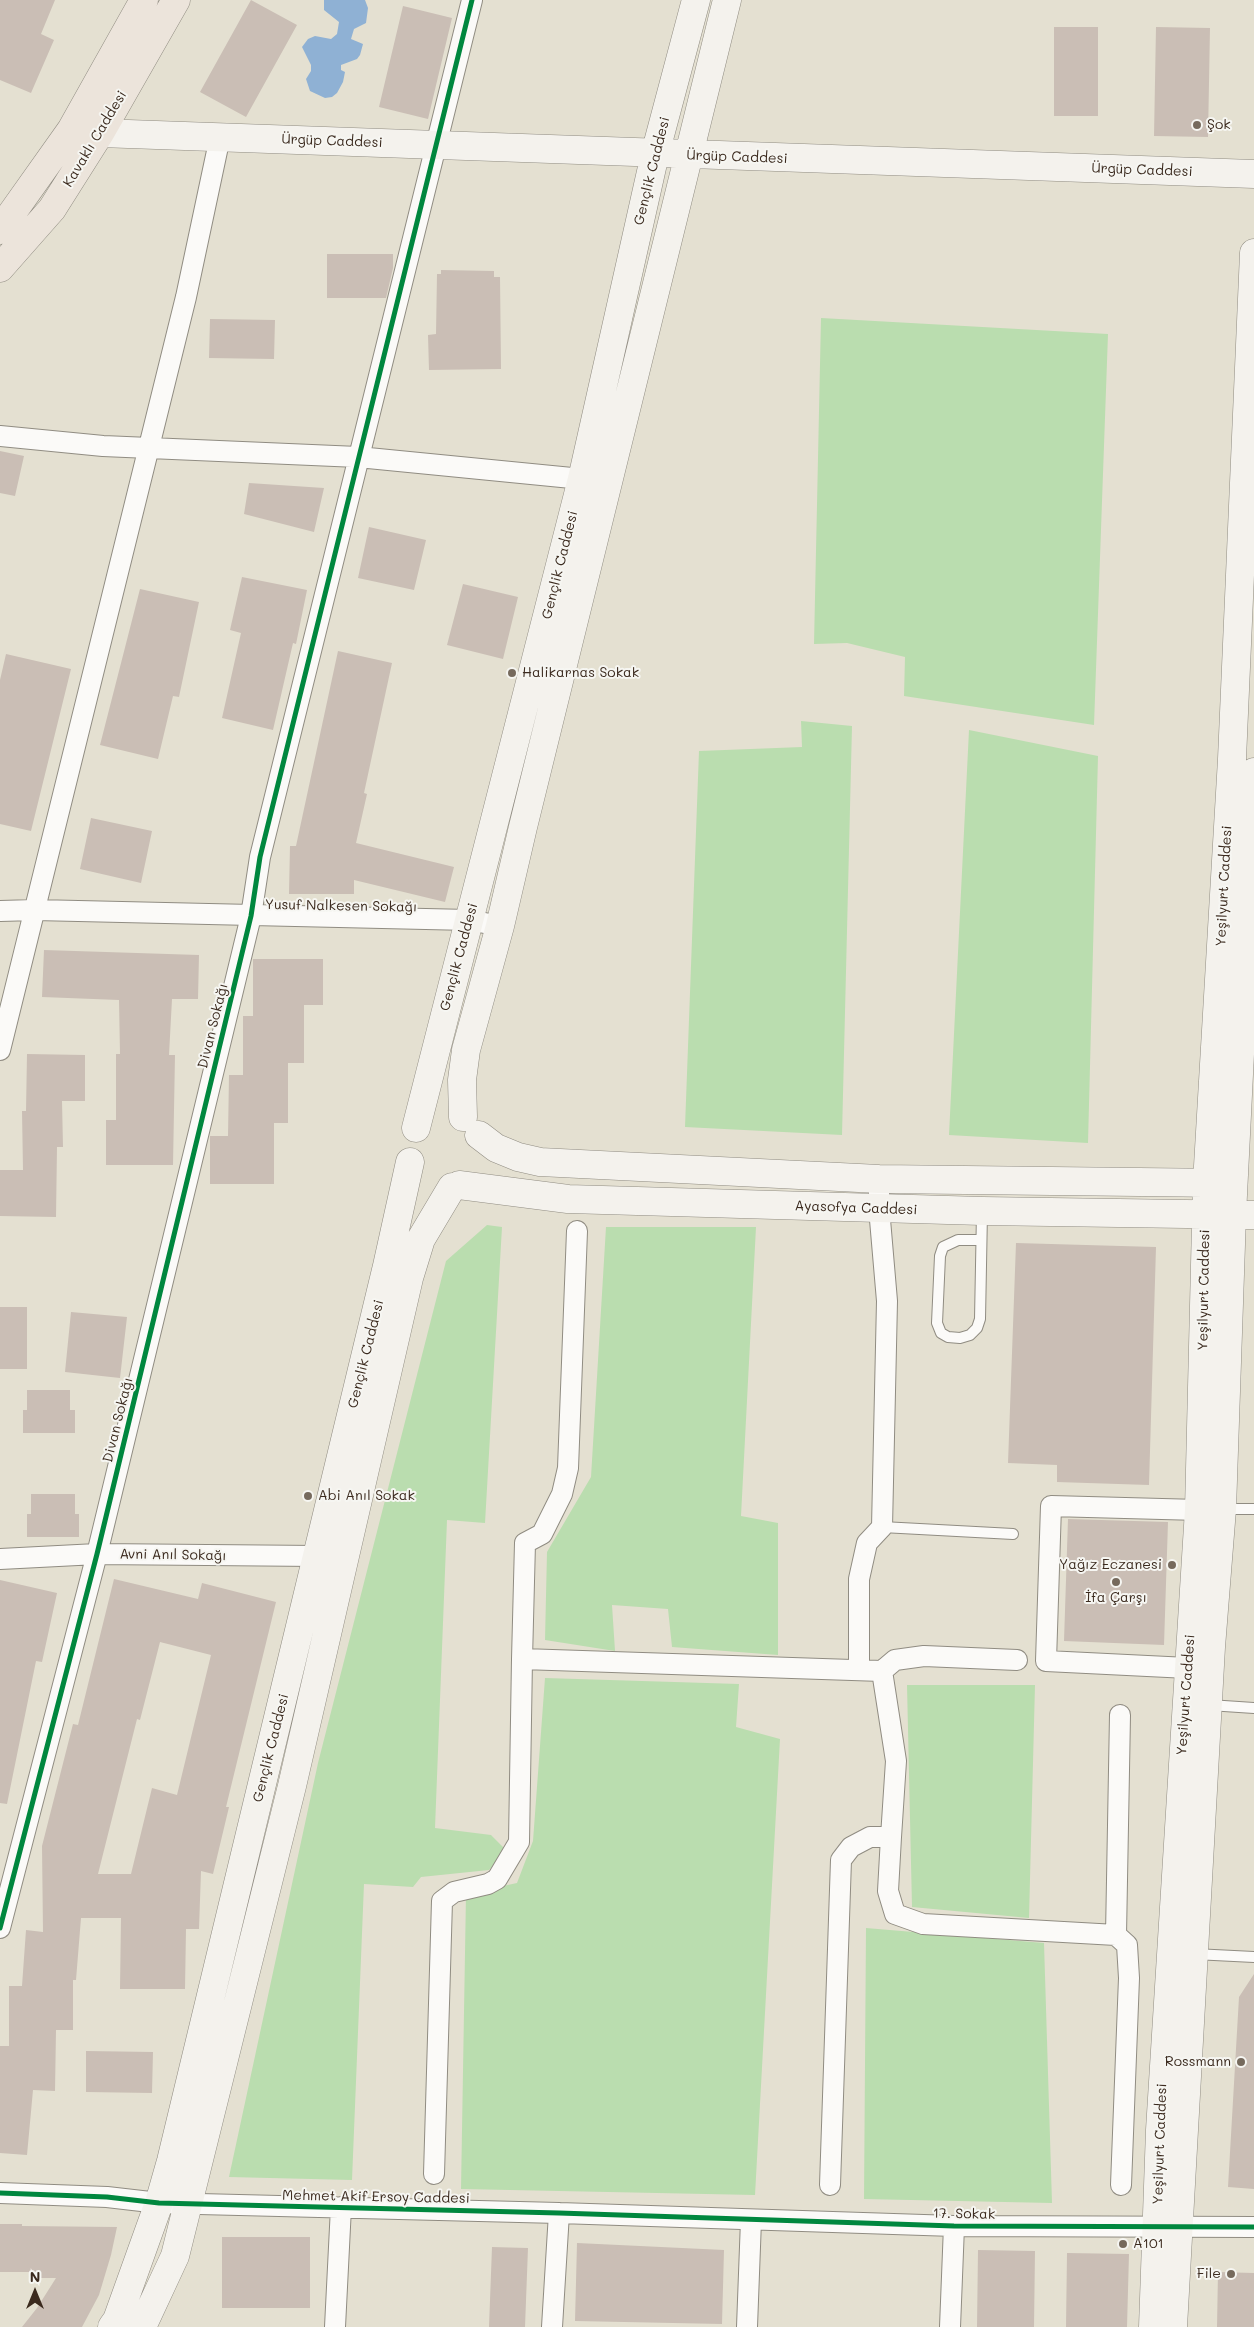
<!DOCTYPE html>
<html>
<head>
<meta charset="utf-8">
<style>
	body { margin:0 }
	#map { position:relative; width:1254px; height:2327px; overflow:hidden; background:#e4e0d1; font-family:Mali,sans-serif }
	canvas { display:block }
	.north { position:absolute; left:10px; top:2267px; width:50px; height:50px; -webkit-text-stroke:4px #f6f6f2; paint-order:stroke; rotate:0deg; font-size:14px; font-weight:700; line-height:20px; text-align:center; color:#3b2a1e }
	.north::after { content:''; display:block; margin:auto; width:18px; height:22px; background:#3b2a1e; clip-path:polygon(50% 0,100% 100%,50% 72%,0 100%) }
</style>
</head>
<body>
<div id="map">
<canvas width="1254" height="2327"></canvas>
<div class="north">N</div>
</div>
<script>
const ctx = document.querySelector('canvas').getContext('2d');
ctx.lineJoin = 'round';
function fillPath(path, color) {
  ctx.fillStyle = color;
  ctx.fill(path, 'evenodd');
}
function toPath(rows) {
  const path = new Path2D();
  for (const r of rows) {
    path.moveTo(r[0], r[1]);
    for (let i = 2; i < r.length; i += 2) path.lineTo(r[i], r[i + 1]);
  }
  return path;
}
function trace(path, color, width, dash) {
  ctx.strokeStyle = color;
  ctx.lineWidth = width;
  ctx.lineCap = dash ? 'butt' : 'round';
  ctx.setLineDash(dash || []);
  ctx.stroke(path);
}
function write(font, color, halo, rows, align = 'center') {
  ctx.font = font + ' Mali,sans-serif';
  ctx.lineWidth = 4;
  ctx.setLineDash([]);
  ctx.textBaseline = 'middle';
  ctx.strokeStyle = halo;
  ctx.fillStyle = color;
  for (const [text, x, y, turn = 0] of rows) {
    ctx.save();
    ctx.translate(x, y);
    ctx.rotate((+turn || 0) * Math.PI / 180);
    ctx.textAlign = isNaN(turn) ? turn : align;
    if (halo) ctx.strokeText(text, 0, 0);
    ctx.fillText(text, 0, 0);
    ctx.restore();
  }
}
fillPath(toPath([
	[821,318,1108,334,1094,725,904,696,905,657,847,643,814,644],
	[801,721,852,726,842,1135,685,1127,699,751,802,747],
	[969,730,1098,756,1088,1143,949,1135],
	[487,1225,502,1227,485,1523,447,1520,435,1828,491,1835,506,1850,489,1870,421,1877,413,1887,364,1884,352,2180,229,2177,318,1763,446,1261],
	[606,1227,756,1227,741,1516,778,1523,778,1655,672,1647,668,1609,612,1605,615,1651,545,1640,547,1552,591,1477],
	[545,1678,739,1684,736,1727,780,1739,755,2195,461,2189,466,1894,517,1883,533,1841],
	[907,1685,1035,1685,1029,1918,912,1907],
	[866,1928,1044,1943,1052,2203,864,2199]
]), '#baddaf');
fillPath(toPath([
	[324,0,365,0,368,8,366,23,354,29,351,39,363,44,360,55,357,59,341,65,341,70,345,72,343,82,337,93,332,97,325,98,310,91,306,79,311,71,311,65,302,47,308,39,315,36,331,39,337,34,339,22,324,10]
]), '#8fb1d4');
fillPath(toPath([
	[0,0,55,0,41,34,54,40,31,93,0,80],
	[251,0,297,25,246,117,200,92],
	[403,6,452,18,428,119,379,107],
	[1054,27,1098,27,1098,116,1054,116],
	[1156,27,1210,28,1208,137,1154,136],
	[327,254,393,254,393,268,386,298,327,298],
	[441,270,494,271,494,277,500,277,501,369,429,370,428,335,436,334,437,274,441,274],
	[210,319,275,320,274,359,209,358],
	[0,451,24,456,15,496,0,493],
	[249,483,324,488,314,532,244,514],
	[369,527,426,540,414,590,358,578],
	[242,577,307,590,296,644,293,643,273,730,222,718,241,633,230,630],
	[463,584,518,597,503,659,447,645],
	[140,589,199,602,179,697,173,696,158,759,100,745],
	[338,651,392,663,364,793,367,794,356,843,454,867,445,902,354,880,354,894,289,894,290,846,296,846],
	[6,654,71,669,31,831,0,824,0,680],
	[91,818,152,831,141,883,80,869],
	[44,950,199,955,198,999,172,999,169,1055,175,1055,173,1165,106,1165,106,1120,116,1120,116,1054,120,1054,119,1000,42,997],
	[253,959,323,959,323,1005,304,1005,304,1063,288,1063,288,1123,274,1123,274,1184,210,1184,210,1136,228,1136,229,1075,243,1075,243,1016,253,1016],
	[27,1054,85,1055,85,1101,62,1101,63,1147,57,1147,56,1217,0,1216,0,1170,23,1170,22,1111,26,1111],
	[1016,1243,1156,1247,1149,1485,1057,1482,1057,1465,1008,1463],
	[0,1307,27,1307,27,1369,0,1369],
	[71,1312,127,1317,120,1378,65,1372],
	[27,1390,70,1390,70,1410,75,1410,75,1433,23,1433,23,1410,27,1410],
	[31,1494,75,1494,75,1514,79,1514,79,1537,27,1537,27,1514,31,1514],
	[1068,1519,1168,1522,1164,1645,1064,1641],
	[114,1579,198,1599,202,1583,276,1602,226,1807,229,1807,213,1874,201,1871,199,1929,186,1929,185,1989,120,1989,121,1918,81,1918,76,1980,73,1980,73,2030,56,2030,55,2091,33,2090,27,2155,0,2153,0,2046,9,2046,9,1986,22,1986,26,1930,43,1932,42,1846,73,1724,78,1725],
	[160,1642,211,1655,177,1795,152,1788,131,1874,98,1874,137,1719,140,1720],
	[0,1580,57,1593,42,1662,36,1661,7,1804,0,1803],
	[1254,1974,1254,2189,1228,2187,1239,1997],
	[86,2051,153,2052,152,2093,86,2092],
	[0,2224,22,2224,22,2226,117,2227,111,2255,99,2295,82,2327,22,2327,37,2308,56,2278,38,2278,38,2272,0,2272],
	[222,2237,310,2237,310,2308,222,2308],
	[577,2243,724,2250,722,2324,575,2321],
	[492,2247,528,2248,525,2327,489,2327],
	[978,2250,1035,2251,1034,2327,977,2327],
	[1067,2253,1129,2254,1127,2327,1066,2327],
	[1218,2272,1254,2273,1254,2327,1217,2327]
]), '#cabeb5');
const lane = toPath([
	[981,1240,958,1240,943,1247,940,1256,937,1323,941,1333,948,1337,960,1338,970,1335,977,1328,980,1319,982,1212],
	[1223,1509,1254,1509],
	[882,1527,1013,1534],
	[1209,1705,1254,1708],
	[1194,1954,1254,1957]
]);
const street = toPath([
	[0,436,103,446,358,457,582,479],
	[0,911,35,910,469,920,500,926],
	[0,1050,186,297,220,137],
	[0,1559,97,1554,317,1556],
	[522,1659,525,1543,542,1534,562,1494,568,1468,577,1231],
	[1188,1668,1046,1661,1051,1506,1199,1510],
	[859,1669,859,1579,867,1543,882,1527,887,1301,879,1208,879,1179],
	[891,1837,888,1891,895,1914,923,1924,1116,1935,1120,1715],
	[0,1928,97,1554,251,916,260,857,472,0],
	[1116,1935,1127,1945,1129,1978,1121,2185],
	[434,2174,442,1901,454,1892,488,1884,497,1879,519,1842,522,1659,882,1671,895,1660,924,1656,1017,1660],
	[830,2185,841,1860,851,1847,870,1837,891,1837,896,1761,882,1671],
	[0,2193,107,2197,159,2203,559,2213,954,2226,1254,2227],
	[335,2327,341,2207],
	[552,2327,559,2213],
	[747,2327,751,2220],
	[950,2327,954,2226]
]);
const secondary = toPath([
	[100,133,1254,174],
	[463,1117,462,1080,466,1050,500,926,523,827,727,0],
	[416,1128,582,479,655,154,696,0],
	[479,1135,496,1148,518,1157,540,1162,879,1179,1225,1183],
	[459,1185,568,1199,982,1211,1254,1215],
	[112,2327,117,2320,159,2203,171,2161,387,1266,410,1162],
	[142,2327,175,2256,292,1786,409,1278,421,1239,452,1187],
	[1153,2327,1160,2130,1199,1510,1207,1183,1232,759,1254,253],
	[1173,2327,1211,1647,1222,1509,1232,1215,1254,772]
]);
const primary = toPath([
	[0,230,71,130,144,0],
	[0,268,52,209,100,133,176,0]
]);
trace(lane, '#908c82', 12);
trace(street, '#908c82', 22);
trace(secondary, '#908c82', 29);
trace(primary, '#908c82', 29);
trace(lane, '#fbfaf8', 10);
trace(street, '#fbfaf8', 20);
trace(secondary, '#f4f2ed', 28);
trace(primary, '#ece4db', 28);
trace(toPath([
	[0,1928,97,1554,251,916,260,857,472,0],
	[0,2193,107,2197,159,2203,559,2213,954,2226,1254,2227]
]), '#00873e', 5);
for (const [x, y, r, color] of [
	[1197,125,5,"#766a5d"],
	[512,673,5,"#766a5d"],
	[308,1496,5,"#766a5d"],
	[1172,1565,5,"#766a5d"],
	[1116,1582,5,"#766a5d"],
	[1241,2062,5,"#766a5d"],
	[1123,2244,5,"#766a5d"],
	[1231,2274,5,"#766a5d"]
]) {
  const dot = new Path2D();
  dot.arc(x, y, r, 0, 2 * Math.PI);
  ctx.fillStyle = color;
  ctx.fill(dot);
  trace(dot, '#f6f6f2', 2);
}
write('14px', '#3b2a1e', '#f6f6f2', [
	["Şok",1207,125],
	["Halikarnas Sokak",522,673],
	["Abi Anıl Sokak",318,1496],
	["Yağız Eczanesi",1162,1565,"right"],
	["İfa Çarşı",1116,1598,"center"],
	["Rossmann",1231,2062,"right"],
	["A101",1133,2244],
	["File",1221,2274,"right"]
], 'left');
write('14px', '#3b2a1e', '#f6f6f2', [
	["Kavaklı Caddesi",95,139,-59],
	["Ürgüp Caddesi",332,141,2],
	["Ürgüp Caddesi",737,157,2],
	["Ürgüp Caddesi",1142,170,2],
	["Gençlik Caddesi",652,171,-76],
	["Gençlik Caddesi",560,565,-76],
	["Yeşilyurt Caddesi",1224,886,-87],
	["Yusuf Nalkesen Sokağı",341,906,1],
	["Gençlik Caddesi",459,957,-75],
	["Divan Sokağı",213,1026,-76],
	["Ayasofya Caddesi",856,1208,2],
	["Yeşilyurt Caddesi",1204,1290,-89],
	["Gençlik Caddesi",366,1354,-76],
	["Divan Sokağı",118,1420,-76],
	["Avni Anıl Sokağı",173,1555,1],
	["Yeşilyurt Caddesi",1186,1695,-86],
	["Gençlik Caddesi",271,1748,-76],
	["Yeşilyurt Caddesi",1160,2144,-88],
	["Mehmet Akif Ersoy Caddesi",376,2197,1],
	["17. Sokak",964,2214,1]
]);
</script>
</body>
</html>
